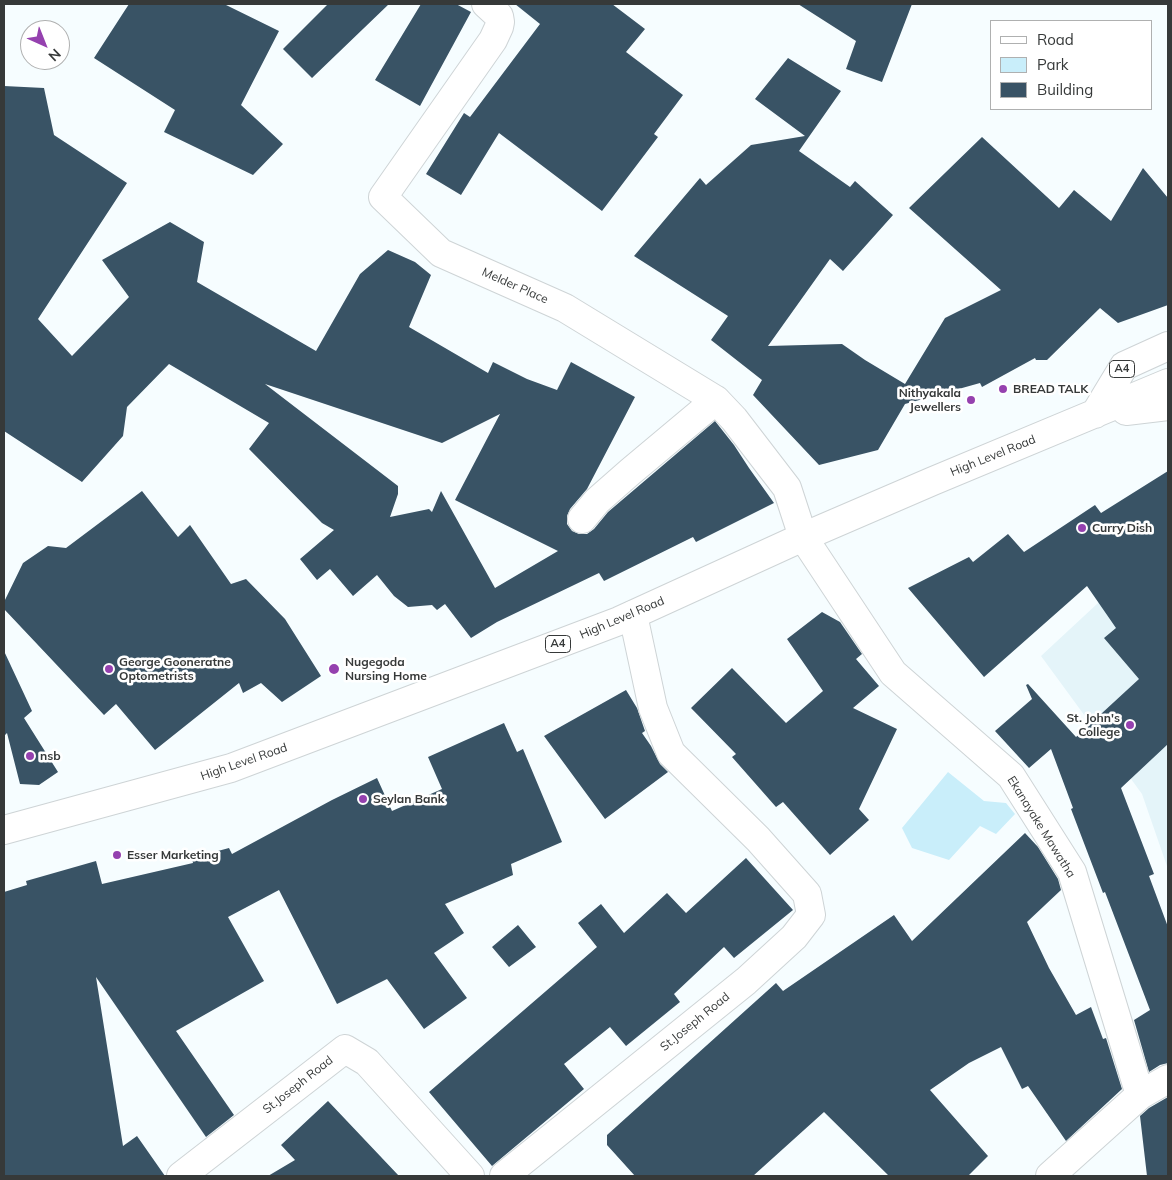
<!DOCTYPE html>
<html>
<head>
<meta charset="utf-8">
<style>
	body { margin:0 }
	#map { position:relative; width:1172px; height:1180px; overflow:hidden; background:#f6fdff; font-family:Mulish,sans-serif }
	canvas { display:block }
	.frame { position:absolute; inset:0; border:5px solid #363939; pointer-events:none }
	.legend { position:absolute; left:990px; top:20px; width:162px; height:90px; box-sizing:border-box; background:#fff; border:1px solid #afb0b0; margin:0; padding:6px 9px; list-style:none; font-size:15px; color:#363939 }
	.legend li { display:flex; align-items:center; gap:10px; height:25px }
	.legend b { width:25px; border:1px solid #afb0b0 }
	.north { position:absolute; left:20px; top:20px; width:50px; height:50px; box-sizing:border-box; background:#fff; border:1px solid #afb0b0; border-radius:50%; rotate:136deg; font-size:14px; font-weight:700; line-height:20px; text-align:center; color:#363939 }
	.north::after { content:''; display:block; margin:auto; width:18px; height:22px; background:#9541af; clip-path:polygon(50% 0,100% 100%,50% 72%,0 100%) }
</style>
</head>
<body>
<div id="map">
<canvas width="1172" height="1180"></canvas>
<div class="frame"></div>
<ul class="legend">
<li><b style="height:6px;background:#fff"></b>Road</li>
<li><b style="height:14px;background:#c9eefa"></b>Park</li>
<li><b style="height:14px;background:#395365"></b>Building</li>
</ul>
<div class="north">N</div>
</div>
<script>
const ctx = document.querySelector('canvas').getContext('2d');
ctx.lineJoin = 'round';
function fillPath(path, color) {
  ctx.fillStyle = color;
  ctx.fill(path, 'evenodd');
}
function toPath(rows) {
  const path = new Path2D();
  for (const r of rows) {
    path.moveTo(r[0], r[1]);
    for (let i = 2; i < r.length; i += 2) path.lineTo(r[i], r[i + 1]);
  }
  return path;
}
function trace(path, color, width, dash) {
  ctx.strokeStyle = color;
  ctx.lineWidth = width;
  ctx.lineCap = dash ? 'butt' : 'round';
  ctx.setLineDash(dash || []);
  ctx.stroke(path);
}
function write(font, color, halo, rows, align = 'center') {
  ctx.font = font + ' Mulish,sans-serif';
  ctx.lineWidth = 5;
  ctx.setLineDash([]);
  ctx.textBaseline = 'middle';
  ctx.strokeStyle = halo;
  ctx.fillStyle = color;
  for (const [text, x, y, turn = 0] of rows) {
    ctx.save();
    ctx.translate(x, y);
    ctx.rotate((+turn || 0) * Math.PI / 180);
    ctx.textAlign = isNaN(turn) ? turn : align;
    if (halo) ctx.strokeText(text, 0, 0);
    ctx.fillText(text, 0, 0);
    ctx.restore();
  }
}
fillPath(toPath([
	[1168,538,1168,869,1142,794,1041,656]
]), '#e4f4f9');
fillPath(toPath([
	[948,772,984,801,1006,803,1015,814,996,834,980,826,949,860,912,848,902,828]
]), '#c9eefa');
fillPath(toPath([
	[129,4,224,4,279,31,241,105,283,144,253,175,164,132,175,110,94,58],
	[328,4,389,4,312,78,283,49],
	[421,4,456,4,471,12,420,106,375,80],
	[515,4,612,4,645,29,626,52,683,95,654,134,658,137,602,211,499,133,461,195,426,174,464,113,470,117,540,24],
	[798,4,912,4,882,82,846,69,856,41],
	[788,58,841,91,799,151,850,187,855,181,893,215,843,271,830,259,768,346,842,344,865,360,905,384,945,318,1001,290,909,208,982,137,1059,208,1074,190,1111,221,1143,168,1168,198,1168,305,1118,323,1100,308,1047,360,1036,360,1035,358,982,387,980,383,905,404,878,450,819,465,753,395,762,380,711,340,728,316,634,256,700,178,706,185,751,145,805,136,755,99],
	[4,86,44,88,54,135,127,183,38,319,72,356,129,297,102,260,170,222,204,242,197,282,316,351,360,274,388,250,415,262,431,275,409,327,488,373,493,362,527,379,557,390,571,362,635,397,587,489,570,509,567,516,567,524,572,531,579,534,587,534,594,529,608,512,715,421,734,445,749,468,774,503,696,542,693,537,604,581,599,573,497,622,471,638,445,604,437,610,432,605,408,607,394,596,377,575,353,596,330,569,317,580,300,559,334,530,322,523,249,449,269,423,169,364,127,407,123,436,82,482,4,431],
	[265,384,442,443,500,414,455,500,558,551,495,588,441,491,432,512,429,509,390,517,398,494,398,486],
	[1168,471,1168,744,1121,788,1154,874,1149,876,1168,927,1168,1063,1160,1065,1149,1072,1134,1020,1150,1010,1105,892,1103,893,1071,809,1073,808,1051,749,1029,768,995,731,1032,699,1026,685,1028,684,1076,737,1139,679,1104,638,1116,628,1087,586,984,677,908,588,969,557,973,562,1008,534,1024,552,1095,505,1101,513],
	[142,491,178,537,190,525,231,584,246,579,285,619,321,676,282,702,261,683,243,693,239,683,155,750,116,704,104,715,4,609,4,602,23,563,48,546,66,548],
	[822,612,840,622,862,654,856,659,879,686,853,708,897,729,859,809,869,820,830,855,783,802,776,807,732,757,736,754,691,708,732,668,786,723,823,691,787,639],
	[4,651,32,711,24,718,58,772,39,785,20,784,7,733,4,736],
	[626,690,637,708,645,731,642,733,651,746,660,764,668,772,605,819,544,736],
	[504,723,517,752,523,749,562,842,511,864,513,875,445,904,464,933,434,953,467,998,424,1029,387,979,337,1004,279,890,228,917,264,981,176,1031,234,1115,206,1137,96,977,123,1146,137,1136,165,1176,4,1176,4,892,27,885,26,881,96,861,102,884,193,863,192,858,229,848,232,854,332,800,377,778,392,811,442,789,428,757],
	[1025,833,1038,847,1058,879,1061,890,1027,922,1049,968,1076,1015,1091,1007,1103,1039,1106,1038,1122,1089,1066,1141,1028,1086,1022,1089,1001,1047,969,1063,930,1090,988,1156,968,1176,889,1176,824,1112,753,1176,635,1176,607,1145,607,1135,776,983,783,991,894,915,912,941],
	[746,858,793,910,734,958,724,947,674,994,680,1002,626,1046,610,1027,564,1064,584,1089,492,1166,429,1092,597,947,578,923,601,904,624,933,667,893,686,913],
	[518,925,536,947,509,967,492,947],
	[1168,1097,1168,1176,1147,1176,1140,1116,1149,1108],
	[328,1101,399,1176,268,1176,295,1160,281,1145]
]), '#395365');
const street = toPath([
	[486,4,499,16,500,22,499,27,493,40,383,197,441,253,565,308,716,400,734,419,787,488,803,537,893,673,1011,776,1072,872,1140,1095],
	[582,519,597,501,630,472,716,400],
	[181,1176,345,1049,367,1062,470,1176],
	[504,1176,746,981,794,937,811,915,807,894,758,839,671,753,653,708,633,615],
	[1050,1176,1140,1095,1168,1079]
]);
const highway = toPath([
	[1126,411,1168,406],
	[1095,414,1124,366,1168,346],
	[4,830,231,768,619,621,803,537,933,481,1168,383]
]);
trace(street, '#ced4d6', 30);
trace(highway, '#ced4d6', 30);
trace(street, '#fff', 28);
trace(highway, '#fff', 28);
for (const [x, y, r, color] of [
	[1003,389,5,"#9541af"],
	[971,400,5,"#9541af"],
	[1082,528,5,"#9541af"],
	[109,669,5,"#9541af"],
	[334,669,6,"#9541af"],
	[1130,725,5,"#9541af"],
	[30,756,5,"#9541af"],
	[363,799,5,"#9541af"],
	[117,855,5,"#9541af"]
]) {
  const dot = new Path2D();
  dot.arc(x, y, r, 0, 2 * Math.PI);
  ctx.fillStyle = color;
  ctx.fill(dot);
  trace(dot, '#fff', 2);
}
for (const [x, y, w] of [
	[1122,369,25],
	[558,644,25]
]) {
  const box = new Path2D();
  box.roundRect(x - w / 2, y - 8.5, w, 17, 4);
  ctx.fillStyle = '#fff';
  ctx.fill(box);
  trace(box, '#363939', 1);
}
write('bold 11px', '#363939', null, [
	["A4",1122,369],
	["A4",558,644]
]);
write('12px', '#363939', '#fff', [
	["Melder Place",515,286,24],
	["High Level Road",993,456,-22],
	["High Level Road",622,618,-23],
	["High Level Road",244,762,-19],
	["Ekanayake Mawatha",1041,827,58],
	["St.Joseph Road",695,1022,-39],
	["St.Joseph Road",298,1085,-38]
]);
write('bold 12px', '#363939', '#fff', [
	["BREAD TALK",1013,389],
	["Nithyakala",961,393,"right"],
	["Jewellers",961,407,"right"],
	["Curry Dish",1092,528],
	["George Gooneratne",119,662],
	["Optometrists",119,676],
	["Nugegoda",345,662],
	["Nursing Home",345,676],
	["St. John's",1120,718,"right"],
	["College",1120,732,"right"],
	["nsb",40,756],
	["Seylan Bank",373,799],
	["Esser Marketing",127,855]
], 'left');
</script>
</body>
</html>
